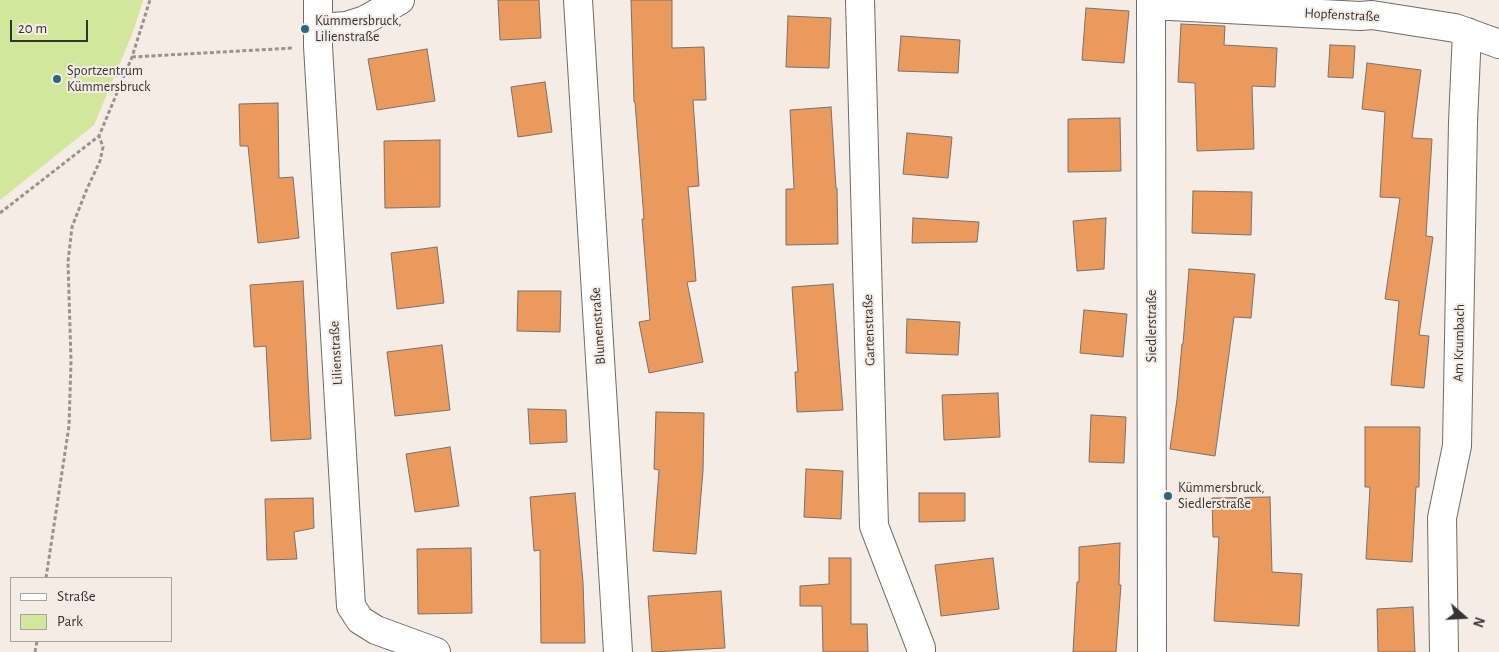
<!DOCTYPE html>
<html>
<head>
<meta charset="utf-8">
<style>
	body { margin:0 }
	#map { position:relative; width:1499px; height:652px; overflow:hidden; background:#f5ece6; font-family:"Alegreya Sans",sans-serif }
	canvas { display:block }
	.legend { position:absolute; left:10px; top:577px; width:162px; height:65px; box-sizing:border-box; background:#f5ece6; border:1px solid #a9a29e; margin:0; padding:6px 9px; list-style:none; font-size:15px; color:#363331 }
	.legend li { display:flex; align-items:center; gap:10px; height:25px }
	.legend b { width:25px; border:1px solid #a9a29e }
	.north { position:absolute; left:1439px; top:592px; width:50px; height:50px; -webkit-text-stroke:4px #f5ece6; paint-order:stroke; rotate:109deg; font-size:14px; font-weight:700; line-height:20px; text-align:center; color:#363331 }
	.north::after { content:''; display:block; margin:auto; width:18px; height:22px; background:#363331; clip-path:polygon(50% 0,100% 100%,50% 72%,0 100%) }
	.scale { position:absolute; left:10px; top:20px; width:78px; height:22px; box-sizing:border-box; border:2px solid #363331; border-top:0; padding-left:6px; font-size:15px; line-height:18px; white-space:nowrap; color:#363331; -webkit-text-stroke:4px #f5ece6; paint-order:stroke }
</style>
</head>
<body>
<div id="map">
<canvas width="1499" height="652"></canvas>
<ul class="legend">
<li><b style="height:6px;background:#fff"></b>Straße</li>
<li><b style="height:14px;background:#d1e79b"></b>Park</li>
</ul>
<div class="north">N</div>
<div class="scale">20 m</div>
</div>
<script>
const ctx = document.querySelector('canvas').getContext('2d');
ctx.lineJoin = 'round';
function fillPath(path, color) {
  ctx.fillStyle = color;
  ctx.fill(path, 'evenodd');
}
function toPath(rows) {
  const path = new Path2D();
  for (const r of rows) {
    path.moveTo(r[0], r[1]);
    for (let i = 2; i < r.length; i += 2) path.lineTo(r[i], r[i + 1]);
  }
  return path;
}
function trace(path, color, width, dash) {
  ctx.strokeStyle = color;
  ctx.lineWidth = width;
  ctx.lineCap = dash ? 'butt' : 'round';
  ctx.setLineDash(dash || []);
  ctx.stroke(path);
}
function write(font, color, halo, rows, align = 'center') {
  ctx.font = font + ' "Alegreya Sans",sans-serif';
  ctx.lineWidth = 4;
  ctx.setLineDash([]);
  ctx.textBaseline = 'middle';
  ctx.strokeStyle = halo;
  ctx.fillStyle = color;
  for (const [text, x, y, turn = 0] of rows) {
    ctx.save();
    ctx.translate(x, y);
    ctx.rotate((+turn || 0) * Math.PI / 180);
    ctx.textAlign = isNaN(turn) ? turn : align;
    if (halo) ctx.strokeText(text, 0, 0);
    ctx.fillText(text, 0, 0);
    ctx.restore();
  }
}
fillPath(toPath([
	[0,0,143,0,133,32,94,125,0,200]
]), '#d1e79b');
const building = toPath([
	[498,0,539,0,541,38,500,40,498,0],
	[631,0,672,0,672,48,704,47,706,100,693,100,699,186,688,187,696,281,687,282,703,362,649,373,639,322,650,320,642,219,644,219,635,102,634,102,631,0],
	[1086,8,1129,11,1124,63,1082,60,1086,8],
	[788,16,831,18,829,68,786,67,788,16],
	[1181,24,1225,26,1224,45,1277,48,1275,87,1252,86,1254,149,1197,151,1195,83,1178,82,1181,24],
	[901,36,960,40,958,73,898,71,901,36],
	[1330,45,1355,46,1353,78,1328,77,1330,45],
	[427,49,435,101,377,110,368,59,427,49],
	[1367,63,1421,70,1412,138,1432,139,1426,236,1433,237,1419,335,1429,336,1424,388,1391,385,1399,301,1385,299,1400,198,1380,197,1385,112,1362,109,1367,63],
	[545,82,552,132,518,137,511,87,545,82],
	[278,103,279,178,293,177,299,238,258,243,248,146,240,146,239,104,278,103],
	[831,107,836,188,837,188,838,244,786,245,786,189,794,189,790,110,831,107],
	[1120,118,1121,171,1068,172,1068,119,1120,118],
	[907,133,952,137,948,178,903,174,907,133],
	[440,140,440,207,385,208,384,141,440,140],
	[1193,191,1252,192,1251,235,1192,233,1193,191],
	[913,218,979,222,977,242,912,243,913,218],
	[1106,218,1104,269,1077,271,1073,221,1106,218],
	[437,247,444,303,397,309,391,253,437,247],
	[1189,269,1255,274,1251,318,1234,317,1215,456,1170,449,1177,399,1182,344,1183,344,1189,269],
	[303,281,311,439,271,441,266,346,254,347,250,285,303,281],
	[833,284,843,410,797,412,795,372,798,372,792,287,833,284],
	[518,291,561,291,560,332,517,331,518,291],
	[1084,310,1127,314,1123,357,1080,353,1084,310],
	[907,319,960,322,958,355,906,353,907,319],
	[442,345,450,410,395,416,387,352,442,345],
	[998,393,1000,437,944,440,942,395,998,393],
	[528,409,566,410,567,442,530,444,528,409],
	[656,412,704,413,703,471,696,554,653,551,659,470,654,469,656,412],
	[1091,415,1126,417,1124,463,1089,462,1091,415],
	[1365,427,1420,427,1419,487,1416,487,1412,562,1366,559,1370,487,1365,487,1365,427],
	[450,447,459,506,415,512,406,454,450,447],
	[806,469,843,471,841,519,804,517,806,469],
	[575,493,583,582,585,643,541,643,540,550,534,551,530,497,575,493],
	[919,493,965,493,965,521,919,522,919,493],
	[1270,497,1272,572,1302,574,1299,626,1214,621,1219,537,1213,537,1212,498,1270,497],
	[313,498,314,528,294,532,297,559,267,560,265,499,313,498],
	[1120,543,1119,585,1121,585,1116,652,1073,652,1077,582,1079,582,1079,547,1120,543],
	[471,548,472,613,418,614,417,549,471,548],
	[829,558,851,558,851,624,867,624,868,652,823,652,822,606,800,606,800,586,829,584,829,558],
	[993,558,999,609,941,616,935,565,993,558],
	[721,591,725,648,652,652,648,596,721,591],
	[1413,607,1415,652,1378,652,1377,609,1413,607]
]);
fillPath(building, '#ea9a5d');
trace(building, '#79716c', 1);
const minor = toPath([
	[318,0,318,46,351,606,360,620,376,630,436,652],
	[578,0,618,652],
	[860,0,874,526,921,648,921,652],
	[1151,0,1152,652],
	[1151,5,1360,16,1372,15,1455,28,1499,44],
	[318,28,346,26,365,20,400,0],
	[1444,652,1442,518,1457,446,1463,122,1467,32]
]);
trace(minor, '#736c66', 30);
trace(toPath([
	[132,57,293,48],
	[0,213,99,136,132,57,150,0],
	[46,578,69,426,71,361,68,262,72,227,86,191,100,161,103,147,99,136],
	[35,652,37,641]
]), '#99938e', 3, [4, 2.5]);
trace(minor, '#fff', 28);
for (const [x, y, r, color] of [
	[305,29,5,"#2b687f"],
	[57,79,5,"#2b687f"],
	[1168,496,5,"#2b687f"]
]) {
  const dot = new Path2D();
  dot.arc(x, y, r, 0, 2 * Math.PI);
  ctx.fillStyle = color;
  ctx.fill(dot);
  trace(dot, '#f5ece6', 2);
}
write('14px', '#363331', '#f5ece6', [
	["Hopfenstraße",1342,15,3],
	["Blumenstraße",598,326,-94],
	["Siedlerstraße",1152,326,-90],
	["Gartenstraße",869,330,-92],
	["Am Krumbach",1459,343,-89],
	["Lilienstraße",336,353,-93]
]);
write('14px', '#363331', '#f5ece6', [
	["Kümmersbruck,",315,21],
	["Lilienstraße",315,37],
	["Sportzentrum",67,71],
	["Kümmersbruck",67,87],
	["Kümmersbruck,",1178,488],
	["Siedlerstraße",1178,504]
], 'left');
</script>
</body>
</html>
